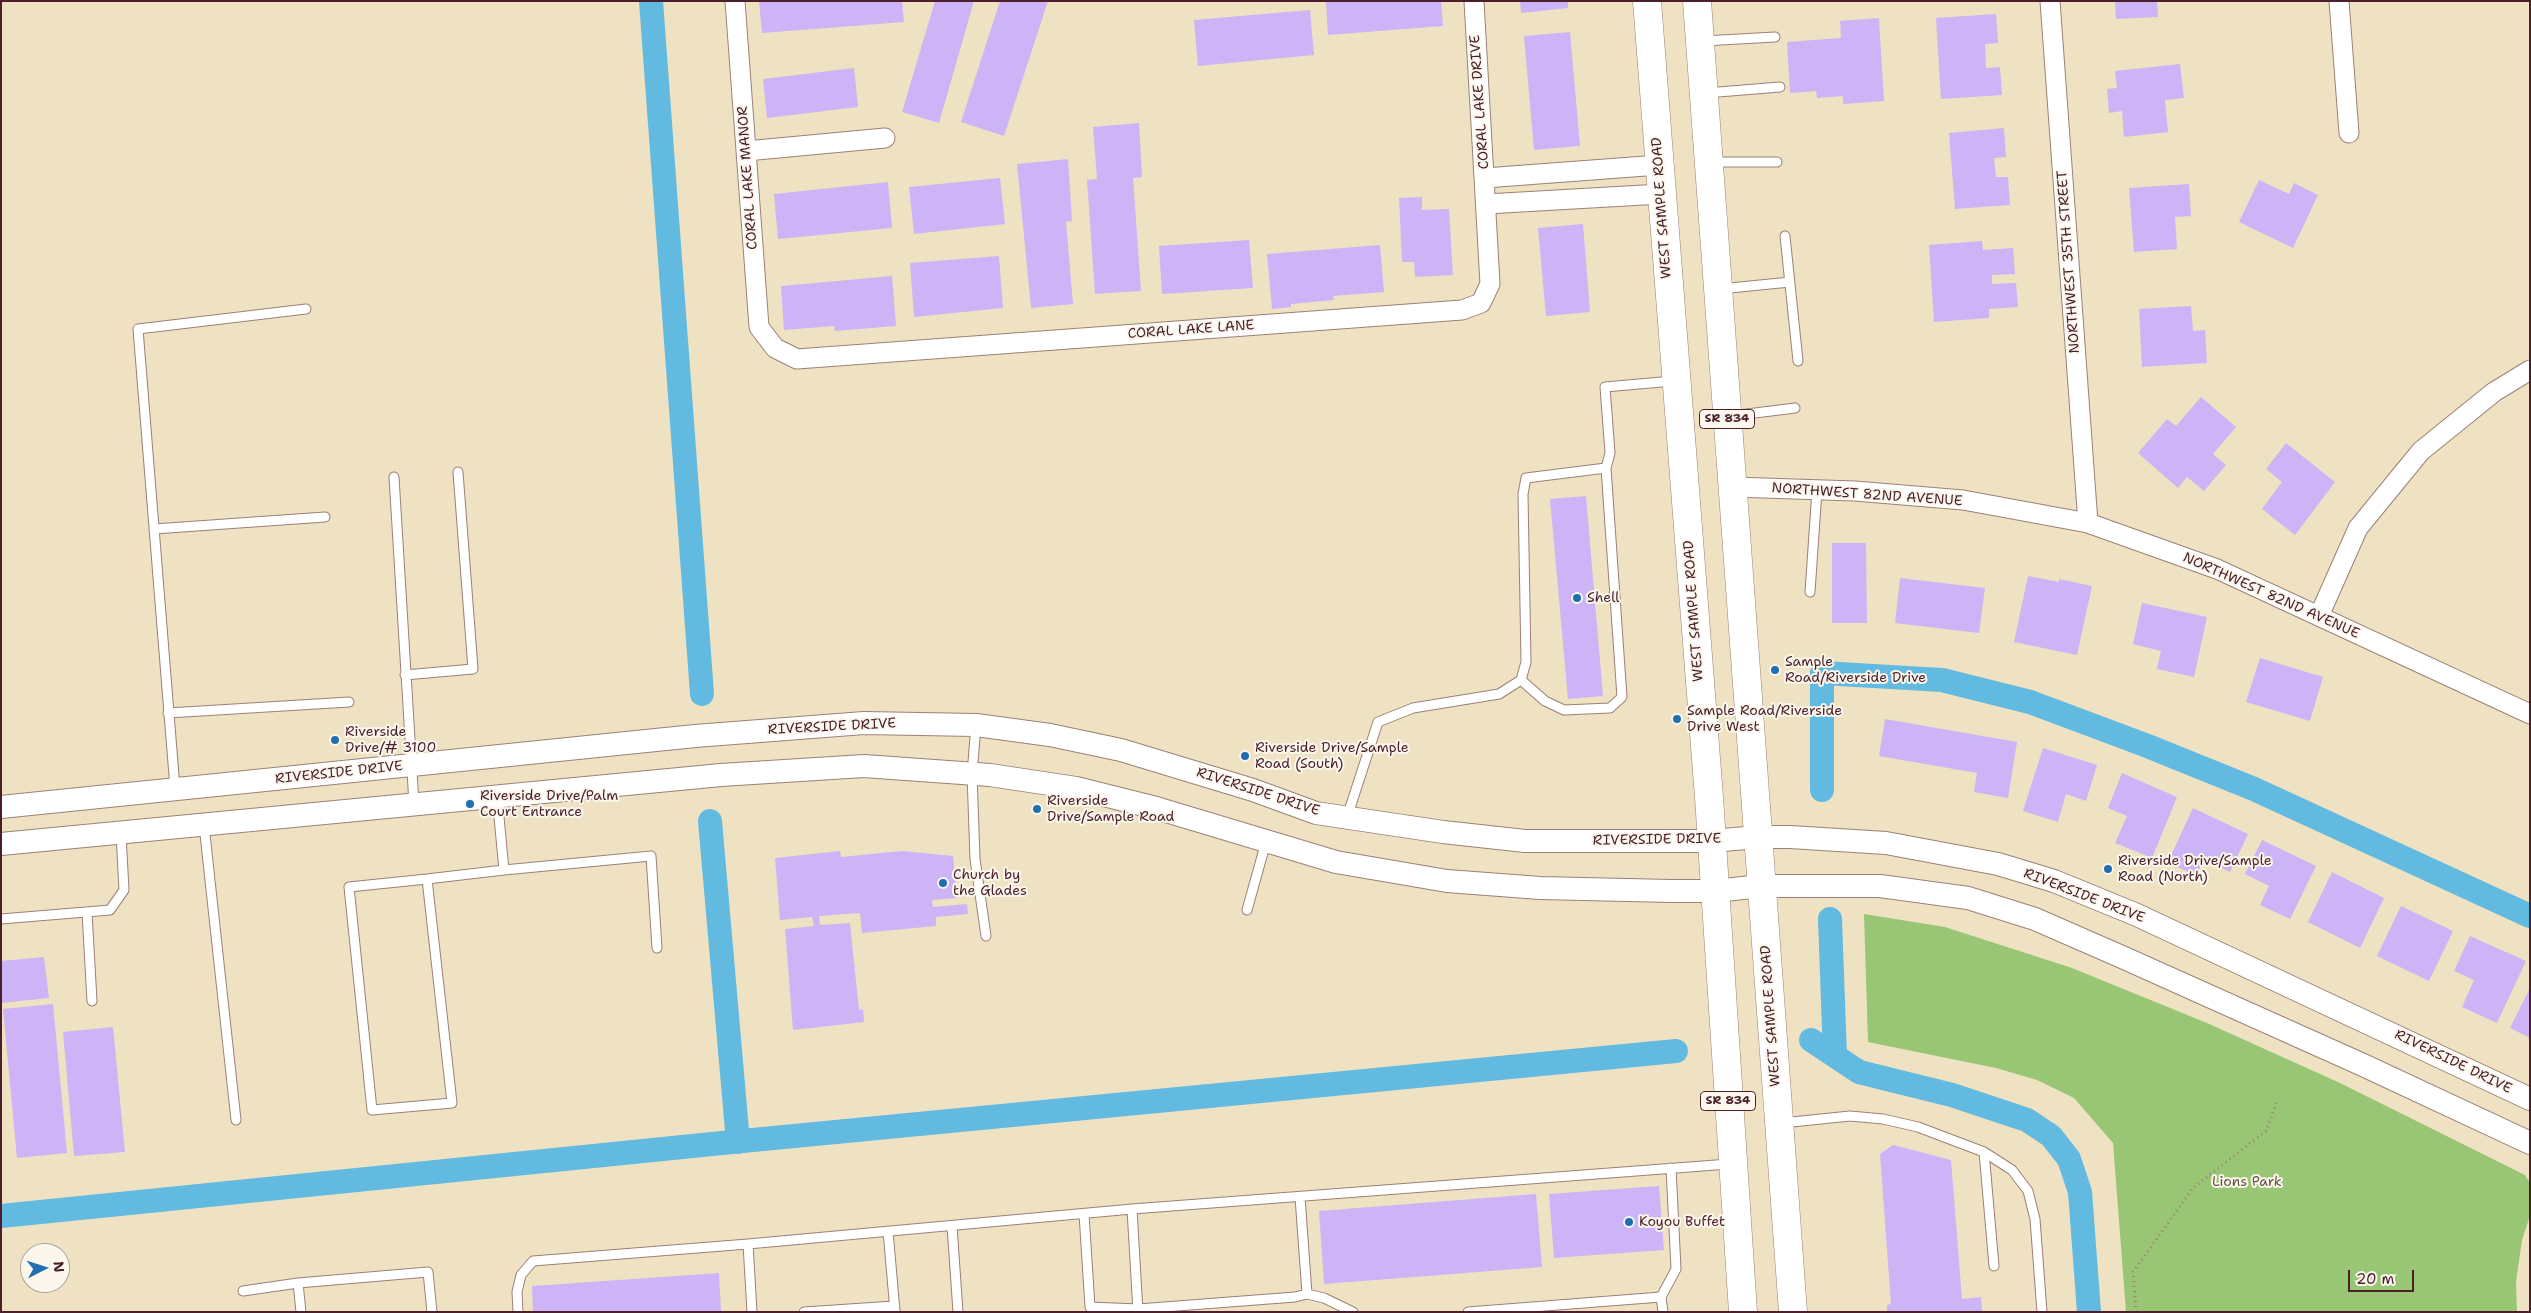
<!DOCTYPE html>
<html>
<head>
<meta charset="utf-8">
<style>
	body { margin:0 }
	#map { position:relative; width:2531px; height:1313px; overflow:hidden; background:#eee2c2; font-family:"Shantell Sans",sans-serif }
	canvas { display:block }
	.frame { position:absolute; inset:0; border:2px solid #4a1f2b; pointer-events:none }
	.north { position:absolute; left:20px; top:1243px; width:50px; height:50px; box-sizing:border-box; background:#fbf7ec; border:1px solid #b4a19f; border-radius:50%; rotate:85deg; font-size:14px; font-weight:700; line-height:20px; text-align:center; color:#4a1f2b }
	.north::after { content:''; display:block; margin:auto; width:18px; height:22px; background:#1f6fb2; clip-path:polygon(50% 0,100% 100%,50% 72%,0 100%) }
	.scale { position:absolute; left:2348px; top:1270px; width:66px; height:22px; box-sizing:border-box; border:2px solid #4a1f2b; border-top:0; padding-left:6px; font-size:15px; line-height:18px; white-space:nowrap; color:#4a1f2b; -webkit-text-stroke:4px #fbf7ec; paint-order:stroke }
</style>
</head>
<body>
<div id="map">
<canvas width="2531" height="1313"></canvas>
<div class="frame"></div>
<div class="north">N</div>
<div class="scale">20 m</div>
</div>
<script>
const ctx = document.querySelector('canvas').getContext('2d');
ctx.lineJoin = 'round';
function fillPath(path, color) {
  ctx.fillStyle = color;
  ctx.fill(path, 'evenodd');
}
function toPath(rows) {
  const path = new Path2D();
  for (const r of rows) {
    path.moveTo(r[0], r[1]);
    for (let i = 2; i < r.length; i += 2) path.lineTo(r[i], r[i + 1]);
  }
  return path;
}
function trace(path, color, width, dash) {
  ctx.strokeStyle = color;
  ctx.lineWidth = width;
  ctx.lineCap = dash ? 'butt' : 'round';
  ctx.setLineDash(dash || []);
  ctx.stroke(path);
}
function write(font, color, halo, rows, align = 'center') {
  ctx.font = font + ' "Shantell Sans",sans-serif';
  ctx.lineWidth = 4;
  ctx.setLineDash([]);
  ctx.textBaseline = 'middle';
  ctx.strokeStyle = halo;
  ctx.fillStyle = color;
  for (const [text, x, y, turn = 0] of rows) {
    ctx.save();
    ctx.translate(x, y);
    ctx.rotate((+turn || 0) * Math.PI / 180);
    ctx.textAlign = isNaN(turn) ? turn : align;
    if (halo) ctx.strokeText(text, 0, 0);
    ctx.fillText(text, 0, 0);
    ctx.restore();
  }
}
fillPath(toPath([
	[1864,914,1945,927,2072,968,2207,1023,2340,1083,2525,1175,2530,1183,2530,1216,2522,1240,2516,1282,2517,1312,2126,1312,2113,1143,2074,1098,2037,1080,1996,1068,1868,1042]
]), '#99c674');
trace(toPath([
	[651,1,702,694],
	[1822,790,1822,673,1942,680,2030,702,2145,745,2254,789,2530,916],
	[710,821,738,1142],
	[1830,919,1835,1056],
	[1811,1040,1859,1072,1952,1095,2027,1120,2051,1136,2069,1159,2080,1192,2089,1312],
	[1,1216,732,1142,1676,1051]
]), '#63bae0', 24);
fillPath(toPath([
	[759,1,902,1,904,22,762,33],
	[935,1,974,1,939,123,902,112],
	[1000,1,1048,1,1004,136,961,122],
	[1326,1,1441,1,1443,26,1328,35],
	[1520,1,1568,1,1568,8,1521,13],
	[2115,1,2157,1,2158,17,2116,19],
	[1310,10,1314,55,1198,66,1194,20],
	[1996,14,1998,43,1985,44,1986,68,2000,67,2002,95,1941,99,1936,18],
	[1879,18,1884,101,1843,104,1843,96,1817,98,1816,91,1790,93,1787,42,1841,38,1840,21],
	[1570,32,1580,146,1534,150,1524,36],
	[2180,64,2184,98,2165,100,2168,132,2124,137,2122,111,2109,113,2107,89,2117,88,2115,71],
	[854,68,858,107,767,118,763,79],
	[1139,123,1142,177,1133,178,1141,291,1095,294,1087,180,1097,179,1093,127],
	[2004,128,2006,157,1994,158,1996,177,2008,177,2010,205,1955,209,1949,133],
	[1068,159,1072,221,1066,222,1073,304,1031,308,1017,164],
	[1000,178,1005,224,914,234,909,187],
	[2259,180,2289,194,2294,183,2318,195,2293,248,2239,222],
	[888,182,892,228,778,239,774,194],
	[2189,184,2191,216,2175,217,2177,249,2134,252,2129,188],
	[1422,197,1422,210,1449,209,1453,275,1415,277,1414,262,1402,262,1399,198],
	[1583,224,1590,312,1546,316,1538,228],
	[1249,240,1253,288,1162,294,1159,246],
	[1982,241,1983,250,2013,248,2015,274,1992,275,1992,284,2016,283,2018,307,1989,309,1989,318,1934,322,1929,245],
	[1380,245,1384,292,1333,296,1334,300,1291,304,1291,307,1272,309,1267,254],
	[999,256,1003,308,914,317,910,263],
	[892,276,896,326,835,331,834,326,784,330,781,286],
	[2191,306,2193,331,2205,330,2207,363,2142,367,2139,309],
	[2201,397,2236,427,2213,454,2226,465,2204,491,2187,477,2178,488,2138,453,2167,419,2176,426],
	[2286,443,2335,482,2295,535,2262,509,2282,482,2266,469],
	[1586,496,1603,696,1568,699,1550,499],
	[1832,543,1866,543,1867,623,1832,623],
	[2028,576,2059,582,2059,579,2092,586,2077,655,2014,642],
	[1900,578,1985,588,1979,633,1895,623],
	[2142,603,2207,617,2194,677,2157,669,2161,651,2133,644],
	[2260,658,2323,677,2310,721,2246,702],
	[1885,719,2017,742,2008,798,1974,792,1977,773,1879,756],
	[2043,748,2097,765,2086,801,2066,794,2058,822,2023,811],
	[2122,773,2177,797,2152,858,2115,843,2127,816,2108,808],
	[2193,808,2248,834,2230,872,2204,859,2196,876,2168,862],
	[2262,840,2316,866,2290,919,2260,905,2269,886,2245,874],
	[840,851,841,857,902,851,953,856,957,898,932,900,933,907,967,904,968,914,936,917,936,926,862,933,860,913,819,916,820,925,850,923,859,1010,863,1009,864,1022,793,1030,785,929,814,926,812,917,780,920,775,858],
	[2332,872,2384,898,2360,948,2308,922],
	[2401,906,2453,931,2429,981,2377,956],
	[2470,936,2526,961,2497,1023,2462,1007,2474,980,2454,971],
	[44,957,49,998,1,1003,1,961],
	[2530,988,2530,1038,2510,1028],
	[53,1004,67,1153,17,1158,3,1009],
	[113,1027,125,1152,74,1156,63,1032],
	[1893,1145,1951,1160,1962,1299,1981,1297,1982,1312,1887,1312,1887,1305,1891,1304,1880,1154],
	[1659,1186,1664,1250,1554,1258,1549,1194],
	[1536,1194,1542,1267,1324,1284,1319,1211],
	[719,1273,721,1312,533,1312,532,1286]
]), '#ccb4f7');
const service = toPath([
	[1703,41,1775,37],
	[1706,93,1780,87],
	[1712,162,1777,162],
	[1785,236,1798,361],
	[1720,289,1790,282],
	[1731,416,1795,408],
	[394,477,414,804],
	[154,529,325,517],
	[1810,592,1817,490],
	[405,675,473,669,458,472],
	[1521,680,1545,701,1564,710,1610,708,1622,697,1606,468],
	[168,713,349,702],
	[976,725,972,774,975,859,986,936],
	[175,788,138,329,306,309],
	[1347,817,1378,722,1413,708,1499,694,1521,680,1526,662,1523,494,1526,478,1606,468,1610,453,1605,387,1673,381],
	[204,825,236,1120],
	[504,870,651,856,657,948],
	[427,879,452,1103,372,1110,349,887,427,879,504,870,497,796],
	[1247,910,1266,842],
	[87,912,92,1001],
	[1,919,110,910,124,890,121,834],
	[1782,1123,1850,1116,1883,1119,1918,1127,1984,1152,2012,1170,2028,1191,2035,1219,2042,1312],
	[1984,1152,1994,1266],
	[1300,1197,1307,1294,1324,1298,1353,1312],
	[1084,1214,1090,1307,1138,1309,1295,1297,1307,1294],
	[952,1226,958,1312],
	[888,1231,895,1311],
	[748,1244,752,1312],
	[243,1291,298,1283],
	[1661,1297,1676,1269,1671,1168],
	[301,1312,298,1283,428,1272,432,1312],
	[518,1312,517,1292,521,1275,533,1261,748,1244,1132,1209],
	[804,1312,894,1306],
	[1138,1312,1132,1209,1729,1164],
	[1468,1312,1661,1297,1663,1312]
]);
const minor = toPath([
	[735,1,759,327,775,348,797,359,1462,310,1481,303,1490,284,1474,1],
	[2050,1,2088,523],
	[2339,1,2349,133],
	[746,151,885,138],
	[1485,178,1659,165],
	[1486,204,1661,194],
	[1733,487,1855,491,1963,500,2088,523,2217,569,2530,714],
	[2319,616,2358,528,2421,451,2494,392,2530,370]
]);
const tertiary = toPath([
	[1,807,695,736,864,723,976,725,1050,735,1121,750,1253,790,1316,813,1443,832,1525,841,1712,841,1757,837,1790,837,1886,843,1998,864,2054,881,2137,915,2530,1099],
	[1,844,721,775,864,766,990,775,1076,788,1156,808,1336,862,1447,881,1540,888,1671,891,1715,891,1761,886,1880,886,1968,898,2035,919,2122,957,2363,1065,2530,1143]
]);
const primary = toPath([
	[1647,1,1709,797,1743,1312],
	[1697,1,1793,1312]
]);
trace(service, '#9c8076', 11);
trace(minor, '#9c8076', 21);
trace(tertiary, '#9c8076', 24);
trace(primary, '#9c8076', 29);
trace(toPath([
	[2136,1312,2133,1272,2193,1188,2266,1131,2278,1099]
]), '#9c8076', 3, [1, 4]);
trace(service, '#fff', 9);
trace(minor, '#fff', 19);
trace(tertiary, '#fff', 22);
trace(primary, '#fff', 28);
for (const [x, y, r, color] of [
	[1577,598,5,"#1f6fb2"],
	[1775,670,5,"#1f6fb2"],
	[1677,719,5,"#1f6fb2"],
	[335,740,5,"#1f6fb2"],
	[1245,756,5,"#1f6fb2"],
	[470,804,5,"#1f6fb2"],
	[1037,809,5,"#1f6fb2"],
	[2108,869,5,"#1f6fb2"],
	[943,883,5,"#1f6fb2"],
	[1629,1222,5,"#1f6fb2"]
]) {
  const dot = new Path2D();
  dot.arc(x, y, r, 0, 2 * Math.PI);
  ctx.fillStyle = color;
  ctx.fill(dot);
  trace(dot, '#fbf7ec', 2);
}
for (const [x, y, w] of [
	[1727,419,55],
	[1728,1101,55]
]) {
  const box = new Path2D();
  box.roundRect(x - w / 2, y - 9.5, w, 19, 4);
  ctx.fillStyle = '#fbf7ec';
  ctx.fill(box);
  trace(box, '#4a1f2b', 1);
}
write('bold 12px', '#4a1f2b', null, [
	["SR 834",1727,419],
	["SR 834",1728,1101]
]);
write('14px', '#4a1f2b', '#fbf7ec', [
	["CORAL LAKE DRIVE",1480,102,-94],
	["CORAL LAKE MANOR",748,178,-94],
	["WEST SAMPLE ROAD",1662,208,-94],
	["NORTHWEST 35TH STREET",2069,262,-94],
	["CORAL LAKE LANE",1191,330,-4],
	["NORTHWEST 82ND AVENUE",1867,495,4],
	["NORTHWEST 82ND AVENUE",2271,596,24],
	["WEST SAMPLE ROAD",1694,611,-94],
	["RIVERSIDE DRIVE",832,727,-3],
	["RIVERSIDE DRIVE",339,773,-6],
	["RIVERSIDE DRIVE",1258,792,18],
	["RIVERSIDE DRIVE",1657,840,-1],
	["RIVERSIDE DRIVE",2084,896,21],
	["WEST SAMPLE ROAD",1771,1016,-94],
	["RIVERSIDE DRIVE",2453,1062,26]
]);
write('14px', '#4a1f2b', '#fbf7ec', [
	["Shell",1587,598],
	["Sample",1785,662],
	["Road/Riverside Drive",1785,678],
	["Sample Road/Riverside",1687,711],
	["Drive West",1687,727],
	["Riverside",345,732],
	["Drive/# 3100",345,748],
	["Riverside Drive/Sample",1255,748],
	["Road (South)",1255,764],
	["Riverside Drive/Palm",480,796],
	["Court Entrance",480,812],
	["Riverside",1047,801],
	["Drive/Sample Road",1047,817],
	["Riverside Drive/Sample",2118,861],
	["Road (North)",2118,877],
	["Church by",953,875],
	["the Glades",953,891],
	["Koyou Buffet",1639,1222]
], 'left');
write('14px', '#625141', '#fbf7ec', [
	["Lions Park",2247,1182]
]);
</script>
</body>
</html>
